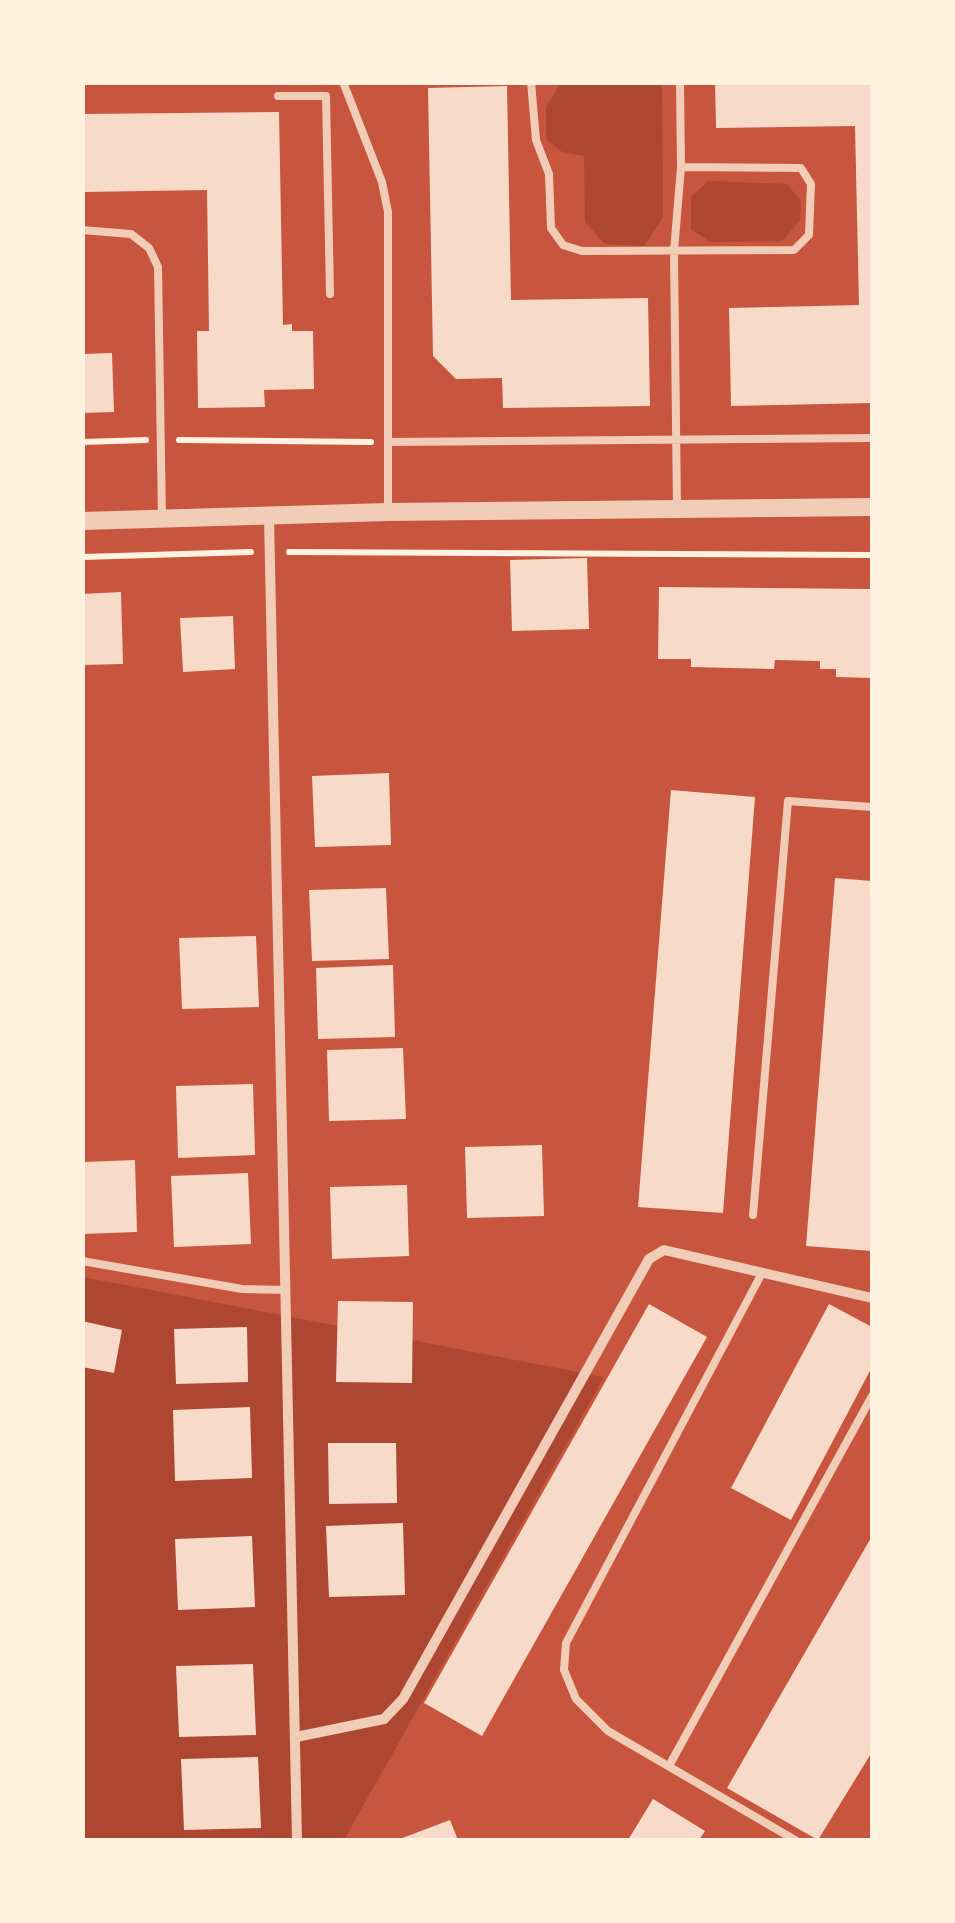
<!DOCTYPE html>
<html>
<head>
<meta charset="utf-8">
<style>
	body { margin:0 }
	#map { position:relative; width:955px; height:1923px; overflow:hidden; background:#c8553d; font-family:"DejaVu Sans",sans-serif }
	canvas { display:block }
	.frame { position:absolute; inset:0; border:85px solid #fff3e0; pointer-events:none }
</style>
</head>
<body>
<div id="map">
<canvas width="955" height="1923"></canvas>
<div class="frame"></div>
</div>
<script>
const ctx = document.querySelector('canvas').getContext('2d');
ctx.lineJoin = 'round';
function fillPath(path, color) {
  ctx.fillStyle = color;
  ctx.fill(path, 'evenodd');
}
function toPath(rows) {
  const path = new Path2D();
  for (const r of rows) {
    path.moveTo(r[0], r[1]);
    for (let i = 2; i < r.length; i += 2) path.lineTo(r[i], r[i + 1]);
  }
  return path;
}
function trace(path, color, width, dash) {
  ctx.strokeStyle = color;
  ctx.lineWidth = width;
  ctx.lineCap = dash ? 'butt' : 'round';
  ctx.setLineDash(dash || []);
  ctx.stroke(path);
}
fillPath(toPath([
	[561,83,662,83,663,217,644,246,605,244,585,222,584,156,562,152,546,139,546,107],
	[708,181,787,184,801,201,800,220,782,241,710,242,691,229,691,197],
	[83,1277,604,1377,344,1840,83,1840]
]), '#ae4732');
fillPath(toPath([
	[715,82,872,82,872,403,731,406,729,308,859,305,855,126,716,128],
	[507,86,511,300,648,298,650,406,503,408,502,378,456,379,433,356,428,88],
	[279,112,283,325,292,324,292,331,313,331,314,389,264,390,265,407,198,408,197,331,209,331,207,190,82,192,82,114],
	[112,353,114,412,82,413,82,354],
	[587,558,589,629,512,631,510,560],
	[659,587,872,589,872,678,836,677,836,669,820,669,820,661,775,660,774,669,691,667,691,659,658,659],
	[121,592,123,664,82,665,82,594],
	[233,616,235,669,183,672,180,618],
	[389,773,391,845,315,847,312,776],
	[671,790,755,797,723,1213,638,1207],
	[835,878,872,881,872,1251,806,1246],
	[386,888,389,959,312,961,309,890],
	[256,936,259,1007,182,1009,179,938],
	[393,965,395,1037,318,1039,316,968],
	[403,1048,406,1119,329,1121,327,1050],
	[253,1084,255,1155,178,1158,176,1086],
	[542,1145,544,1216,467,1218,465,1147],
	[135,1160,137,1232,82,1234,82,1162],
	[248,1173,251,1244,174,1247,171,1176],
	[407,1185,409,1256,332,1259,330,1187],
	[338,1301,413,1302,412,1383,336,1382],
	[649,1304,707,1337,482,1736,424,1703],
	[829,1304,872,1327,872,1367,791,1520,731,1488],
	[82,1321,122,1330,114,1373,82,1367],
	[247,1327,248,1382,176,1384,174,1329],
	[250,1407,252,1478,175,1481,173,1410],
	[328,1443,396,1443,397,1503,329,1504],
	[403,1523,405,1595,329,1597,326,1526],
	[252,1536,255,1607,178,1610,175,1539],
	[872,1536,872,1752,818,1840,727,1788],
	[253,1664,256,1735,179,1737,176,1666],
	[258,1757,261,1828,184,1830,181,1759],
	[653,1799,705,1831,699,1840,628,1840],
	[450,1820,458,1840,397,1840]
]), '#f7dbc8');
trace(toPath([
	[179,440,371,442],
	[82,442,146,440],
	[289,552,872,555],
	[82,557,251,552]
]), '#fff3e0', 6);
trace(toPath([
	[343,82,382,182,388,212,388,509],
	[531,82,536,140,549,174,551,228,563,245,582,251,794,250,809,235,811,184,801,168,681,167],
	[278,96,326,96,330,294],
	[82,230,131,234,149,248,158,267,162,519],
	[389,442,872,438],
	[677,510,674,251,681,167,680,82],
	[753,1215,788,801,872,807],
	[82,1261,242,1289,286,1290],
	[762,1273,566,1643,564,1670,576,1699,608,1731,795,1840],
	[669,1766,872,1396]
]), '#f1ccb7', 8);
trace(toPath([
	[269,518,297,1840],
	[296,1737,384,1719,403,1699,649,1259,664,1250,872,1298]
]), '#f1ccb7', 10);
trace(toPath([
	[82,521,388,512,872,507]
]), '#f1ccb7', 18);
</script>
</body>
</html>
